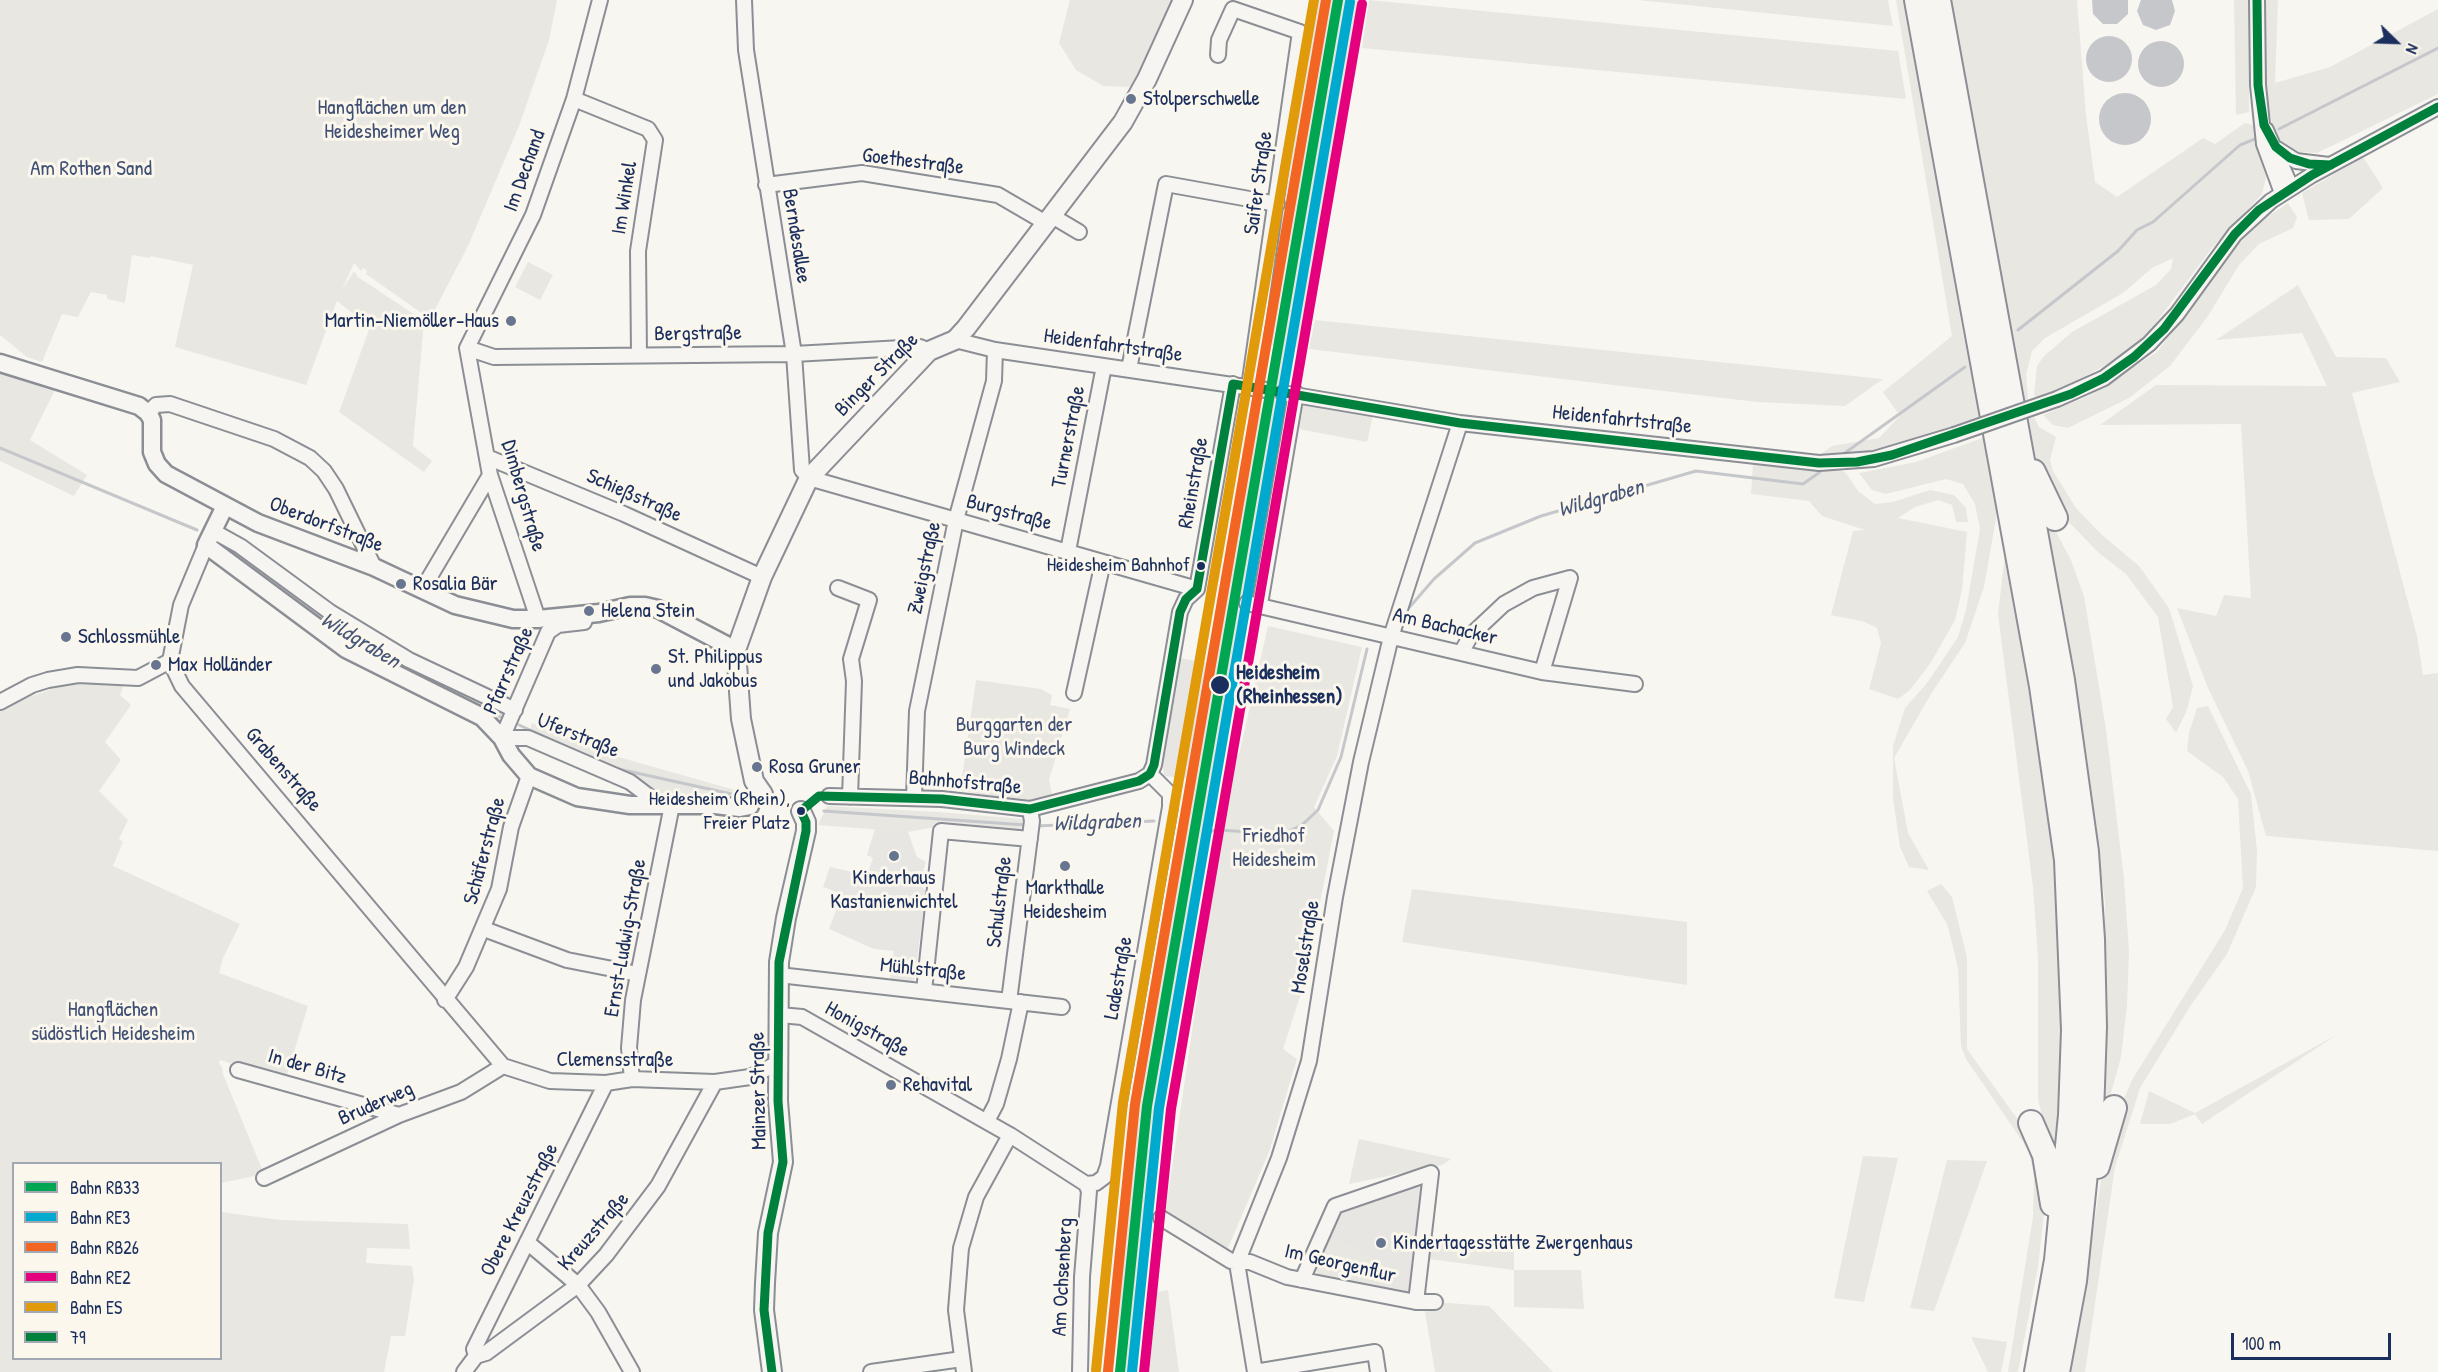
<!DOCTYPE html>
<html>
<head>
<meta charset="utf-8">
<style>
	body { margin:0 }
	#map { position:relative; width:2438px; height:1372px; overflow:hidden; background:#f8f6f0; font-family:"Patrick Hand",sans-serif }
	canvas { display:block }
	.legend { position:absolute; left:12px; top:1162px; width:210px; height:198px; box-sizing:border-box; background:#fbf7ec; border:2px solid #a1a7b3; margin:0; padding:8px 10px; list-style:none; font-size:18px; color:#1b2f5e }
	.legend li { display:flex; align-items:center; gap:12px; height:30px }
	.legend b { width:30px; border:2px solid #a1a7b3 }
	.north { position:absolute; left:2366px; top:12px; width:60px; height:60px; -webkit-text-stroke:4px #fbf7ec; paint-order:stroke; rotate:113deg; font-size:16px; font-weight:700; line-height:24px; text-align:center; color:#1b2f5e }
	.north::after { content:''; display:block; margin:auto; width:21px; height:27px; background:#1b2f5e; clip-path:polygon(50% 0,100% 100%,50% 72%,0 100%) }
	.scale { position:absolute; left:2231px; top:1333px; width:160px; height:27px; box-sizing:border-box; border:3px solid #1b2f5e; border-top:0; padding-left:8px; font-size:18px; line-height:21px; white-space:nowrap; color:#1b2f5e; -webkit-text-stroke:4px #fbf7ec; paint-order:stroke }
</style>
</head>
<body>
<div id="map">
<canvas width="2438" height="1372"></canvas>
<ul class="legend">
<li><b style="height:8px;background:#00a651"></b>Bahn RB33</li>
<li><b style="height:8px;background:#00a9ce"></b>Bahn RE3</li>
<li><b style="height:8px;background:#f26522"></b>Bahn RB26</li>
<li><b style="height:8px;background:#e5007d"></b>Bahn RE2</li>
<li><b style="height:8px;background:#e19a09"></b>Bahn ES</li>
<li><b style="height:8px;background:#00803d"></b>79</li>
</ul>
<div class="north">N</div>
<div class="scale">100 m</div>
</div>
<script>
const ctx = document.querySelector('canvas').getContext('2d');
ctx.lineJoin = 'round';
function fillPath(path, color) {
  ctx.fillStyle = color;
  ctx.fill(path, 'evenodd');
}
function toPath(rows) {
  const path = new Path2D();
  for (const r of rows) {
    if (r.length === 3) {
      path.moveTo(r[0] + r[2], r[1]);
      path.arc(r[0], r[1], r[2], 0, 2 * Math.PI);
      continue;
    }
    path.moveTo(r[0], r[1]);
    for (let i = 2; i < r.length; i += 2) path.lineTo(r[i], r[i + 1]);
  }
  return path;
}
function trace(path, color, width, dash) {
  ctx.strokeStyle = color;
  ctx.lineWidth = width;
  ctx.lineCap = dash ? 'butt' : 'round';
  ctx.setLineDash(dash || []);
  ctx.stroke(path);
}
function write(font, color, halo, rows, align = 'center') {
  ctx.font = font + ' "Patrick Hand",sans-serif';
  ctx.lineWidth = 6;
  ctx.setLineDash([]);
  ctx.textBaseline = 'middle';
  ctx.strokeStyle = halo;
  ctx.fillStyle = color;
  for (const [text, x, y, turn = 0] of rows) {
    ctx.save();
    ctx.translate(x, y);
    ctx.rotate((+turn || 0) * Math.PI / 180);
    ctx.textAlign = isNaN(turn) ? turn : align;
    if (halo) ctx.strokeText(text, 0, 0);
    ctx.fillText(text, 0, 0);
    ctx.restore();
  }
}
fillPath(toPath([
	[1328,0,1349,0,1281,411,1276,411,1218,744,1149,1168,1132,1372,1116,1372,1126,1175,1184,822,1189,822,1193,794,1188,779,1164,776,1162,754,1179,658,1214,664,1241,505,1237,504,1239,494,1243,494,1251,447,1266,393],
	[875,829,908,832,917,857,926,862,919,884,926,891,914,983,890,980,894,951,874,949,829,929,842,894,823,887,830,867,857,873,866,879,873,858,867,855],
	[1425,1182,1412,1295,1368,1287,1328,1237,1337,1217,1347,1206]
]), '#e7e6e2');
fillPath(toPath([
	[0,0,557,0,549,40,519,126,468,246,430,319,366,274,367,271,363,268,361,271,354,263,342,290,354,271,358,277,424,321,413,446,432,461,424,472,339,412,370,327,337,301,306,385,175,347,193,265,151,256,150,258,132,255,125,303,107,299,107,295,91,292,78,317,62,314,42,362,27,357,0,335],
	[1070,0,1175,0,1134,87,1103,86,1076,70,1059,43],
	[1310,0,1328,0,1273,345,1261,344],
	[1349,0,1361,0,1300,348,1291,347],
	[1369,0,1898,51,1906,99,1362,48],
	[1638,0,1888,0,1893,26],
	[1896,0,1908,0,1962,328,1980,417,1862,456,1818,456,1832,446,1879,438,1900,416,1883,392,1952,336],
	[1949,0,2077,0,2086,115,2095,182,2117,197,2203,138,2215,144,2245,123,2253,125,2266,177,2262,194,2212,248,2143,340,2106,365,2067,386,2036,397,2034,395,2037,366,2044,356,2072,332,2156,285,2171,269,2173,258,2152,268,2123,293,2045,338,2032,351,2026,374,2028,399,2022,402],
	[2234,0,2249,0,2249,112,2236,115],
	[2263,0,2278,0,2275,83,2330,67,2438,9,2438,94,2317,153,2297,152,2294,156,2276,136,2267,104,2263,82],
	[2363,157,2383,188,2349,219,2309,220,2302,193],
	[2288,203,2297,217,2293,228,2259,244,2239,265,2208,316,2170,366,2129,398,2068,428,2053,425,2043,415,2088,396,2157,352,2238,245,2260,222],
	[528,262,553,275,540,300,515,287],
	[2298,285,2336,357,2386,358,2400,382,2352,393,2417,636,2423,675,2438,673,2438,851,2266,836,2248,771,2208,688,2177,608,2216,616,2224,595,2251,598,2241,424,2100,425,2156,385,2327,386,2302,333,2216,340],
	[1315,320,1468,336,1883,379,1845,406,1757,402,1309,349],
	[0,368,56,388,30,440,87,475,74,496,0,461],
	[1307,402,1373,415,1367,442,1299,429,1303,406],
	[2034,417,2039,427,2056,437,2050,460,2053,471,2076,508,2101,534,2139,566,2169,608,2193,686,2187,710,2176,733,2166,719,2173,707,2158,617,2126,574,2099,553,2057,510,2037,467,2026,419],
	[1988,436,1999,501,1984,587,1965,643,1931,694,1894,758,1908,833,1929,870,1909,867,1900,847,1893,798,1893,746,1905,708,1927,683,1958,637,1966,610,1980,529,1975,504,1963,484,1946,479,1886,494,1872,490,1859,473,1916,462],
	[1753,464,1816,471,1840,470,1846,473,1858,491,1875,504,1893,502,1930,490,1954,495,1966,508,1968,522,1956,522,1952,505,1938,500,1915,507,1898,518,1967,532,1962,590,1955,620,1930,664,1910,690,1898,699,1869,689,1881,643,1877,628,1865,622,1831,615,1853,531,1865,530,1822,516,1809,501,1751,494],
	[2040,502,2071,560,2084,596,2106,729,2124,879,2129,951,2127,1005,2121,1057,2102,1126,2105,902,2083,735],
	[2006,546,2034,695,2060,888,2063,1056,2057,1158,2046,1133,2038,1099,2038,958,2033,887,1998,614],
	[228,547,397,660,500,712,504,715,501,720,487,716,356,649,225,551],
	[1268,626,1362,647,1337,756,1314,807,1334,831,1304,984,1283,1049,1297,1059,1269,1152,1228,1248,1165,1215,1233,754,1239,755],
	[976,680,1041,689,1052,695,1050,705,1070,709,1049,780,1052,794,1029,801,960,791],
	[75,681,124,684,120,695,131,705,105,742,121,760,99,791,128,820,119,839,123,842,113,866,240,924,223,958,219,973,308,1006,285,1081,220,1060,219,1064,222,1067,223,1074,264,1174,221,1183,220,1164,14,1164,14,1358,220,1358,221,1212,280,1220,408,1224,410,1249,367,1248,366,1263,412,1266,414,1279,405,1336,391,1336,384,1372,0,1372,0,707],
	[2208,706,2251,794,2257,851,2256,887,2227,954,2189,1008,2140,1088,2115,1167,2085,1372,2071,1372,2103,1167,2121,1106,2132,1080,2225,930,2243,888,2238,799,2223,777,2187,751,2189,733,2197,708],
	[532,723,615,756,742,792,746,794,745,801,672,800,614,771,529,735],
	[827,806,938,812,1023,819,1021,830,940,826,908,832,818,825],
	[1941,884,1952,897,1967,958,1967,1049,2036,1145,2047,1186,2038,1267,2018,1372,2008,1372,2033,1217,2034,1177,2029,1151,1966,1059,1961,1046,1958,969,1953,947,1947,924,1927,891],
	[1412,889,1687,922,1687,985,1402,942],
	[2338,1034,2202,1124,2195,1114,2170,1124,2140,1124,2149,1091,2195,1113],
	[1359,1139,1451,1159,1442,1165,1349,1184],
	[1863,1156,1898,1158,1864,1302,1834,1298],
	[1947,1160,1987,1161,1934,1311,1910,1308],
	[1432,1236,1514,1247,1514,1270,1581,1270,1584,1309,1514,1307,1514,1270,1429,1259],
	[1327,1237,1360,1249,1372,1258,1368,1287,1318,1277,1315,1265],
	[1168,1290,1179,1372,1140,1372,1148,1294],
	[1435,1302,1489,1306,1553,1372,1435,1372,1424,1306],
	[1971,1337,2007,1342,2001,1372,1988,1372]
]), '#e8e7e2');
fillPath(toPath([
	[2092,0,2128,0,2128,14,2117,24,2103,24,2093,14],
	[2141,0,2172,0,2175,11,2170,25,2156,30,2143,25,2137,11],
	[2109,59,23],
	[2161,64,23],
	[2125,119,26]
]), '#c5c7cb');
trace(toPath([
	[2279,129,2438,48],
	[2018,330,2118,251,2137,230,2153,222,2240,145,2255,139],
	[0,448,197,530],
	[1842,455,1965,367],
	[226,549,354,642,428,681],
	[1408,609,1434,579,1475,543,1541,516,1696,471,1803,484,1820,472],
	[479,707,503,718],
	[519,725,614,768,745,797],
	[824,811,1026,825],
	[1036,826,1154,821],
	[1206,832,1218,830,1283,834,1302,825,1318,810,1341,757,1367,649]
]), '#c5c7cb', 3);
const minor = toPath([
	[744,0,746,50,794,354,802,470,809,478,1197,589],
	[2257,0,2258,85,2264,144,2282,193],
	[1218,55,1219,40,1233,9,1300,32,1249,387],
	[574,99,648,129,655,140,638,251,639,355],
	[2266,130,2291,187],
	[2277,149,2296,161,2329,165],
	[766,185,862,173,998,195,1046,223],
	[1052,216,1079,232],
	[955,340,995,350,1266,390],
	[467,348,494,357,794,354,920,347,929,351],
	[467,348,533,215,574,99,600,0],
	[467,348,490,475,538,619],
	[1129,369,1166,184,1277,204],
	[1283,393,1460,423,1819,463,1874,459,1954,435],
	[2057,399,2104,378,2149,344,2177,314,2235,234,2271,201,2312,175,2438,107],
	[148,413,156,405,170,404,274,439,310,458,324,471,336,489,374,567],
	[487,457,624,514,762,577],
	[213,531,240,546,330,612,409,660,515,710],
	[206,545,181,605,170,661,182,686,503,1066,550,1081,606,1083,632,1079,715,1082,750,1077,778,1063],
	[1068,551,1104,366],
	[838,588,869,600,851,659,854,681,850,797],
	[1197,589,1233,384],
	[422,590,490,475],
	[1247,603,1542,672,1635,684],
	[1260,604,1296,393],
	[587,614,584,622,558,625,548,632,502,738,528,738,630,782,659,804],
	[1461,653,1471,635,1504,604,1533,588,1570,578,1542,672],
	[1074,693,1103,562],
	[0,702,32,685,48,680,78,675,138,678,170,661],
	[829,796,942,799,1030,809,1139,781,1150,774,1154,765,1180,612,1186,599,1197,589],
	[914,798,917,711,956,520,994,381,995,350],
	[484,929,567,960,638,974],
	[779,975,1062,1007],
	[924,991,941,831,1030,839],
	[445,1000,466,967,499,889,511,827,529,776],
	[1009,1001,1032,821,1030,809],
	[780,1015,802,1017,1010,1135,1086,1184],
	[238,1070,399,1115],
	[632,1079,629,1048,633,1000,672,805],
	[987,1121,996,1104,1009,1059,1021,1002],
	[264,1178,399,1115,461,1092,503,1066],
	[1086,1184,1096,1183,1104,1177,1108,1166,1170,807,1170,794,1150,774],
	[1161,1218,1231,1261,1250,1262,1287,1277,1416,1302,1435,1302],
	[527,1242,578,1285,598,1312,632,1372],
	[1302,1280,1335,1206,1431,1173,1416,1302],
	[476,1356,474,1349,606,1083],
	[464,1372,476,1356,486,1353,578,1285,606,1255,658,1186,715,1082],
	[871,1372,962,1359],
	[964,1372,956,1310,961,1248,976,1197,1010,1135],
	[1080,1372,1082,1277,1089,1191,1086,1184],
	[1255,1372,1237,1263,1279,1158,1309,1061,1335,897,1361,762,1391,637,1460,423],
	[1255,1372,1375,1352,1378,1372]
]);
const tertiary = toPath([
	[0,363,139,406,148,413,152,420,152,452,157,464,166,474,258,523,374,567,455,605,513,619,538,619,599,613,630,606,645,606,658,609,736,650],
	[225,506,206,545,346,649,482,717,502,738,511,755,529,776,577,797,630,805,715,805,740,808,750,806]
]);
const secondary = toPath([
	[763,794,754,781,741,719,736,650,762,577,809,478,929,351,955,340,966,328,1123,122,1147,79,1183,0],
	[772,1372,764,1310,765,1283,768,1233,783,1162,778,1101,779,962,786,918,806,831,806,822,801,811]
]);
const motorway = toPath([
	[1917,0,2042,686,2067,860,2074,1030,2071,1115,2057,1260,2037,1372],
	[1938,0,2062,680,2086,852,2092,939,2094,1027,2091,1114,2074,1281,2057,1372],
	[2033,472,2055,518],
	[2031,1123,2045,1155,2053,1204],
	[2097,1166,2114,1108]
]);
trace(minor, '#8b8e94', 18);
trace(tertiary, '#8b8e94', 21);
trace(secondary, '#8b8e94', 22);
trace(motorway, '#8b8e94', 28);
trace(minor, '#f6f5f1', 14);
trace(tertiary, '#f6f5f1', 16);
trace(secondary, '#f6f5f1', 18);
trace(motorway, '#f6f5f1', 24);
const minorBridge = toPath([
	[1954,435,2057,399]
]);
trace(minorBridge, '#8b8e94', 18, []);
trace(minorBridge, '#f6f5f1', 14);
trace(toPath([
	[2257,0,2258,85,2264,125,2276,147,2290,158,2309,164,2331,165],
	[1233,384,1460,423,1819,463,1857,462,1892,455,2071,394,2104,378,2134,357,2164,329,2235,234,2259,210,2312,175,2438,107],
	[1197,589,1233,384],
	[801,811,819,796,942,799,1030,809,1139,781,1150,774,1154,765,1180,612,1186,599,1197,589],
	[772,1372,764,1310,768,1233,783,1162,778,1101,779,962,806,831,806,822,801,811]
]), '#00803d', 9);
trace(toPath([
	[1120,1372,1147,1106,1338,0]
]), '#00a651', 10);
trace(toPath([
	[1132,1372,1159,1108,1350,2]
]), '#00a9ce', 10);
trace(toPath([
	[1108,1371,1135,1104,1326,0]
]), '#f26522', 10);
trace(toPath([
	[1144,1372,1171,1109,1362,4]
]), '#e5007d', 10);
trace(toPath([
	[1096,1370,1123,1102,1314,0]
]), '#e19a09', 10);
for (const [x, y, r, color] of [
	[1131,99,6,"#687591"],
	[511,321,6,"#687591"],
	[1201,566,5,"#1b2f5e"],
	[401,584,6,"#687591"],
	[589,611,6,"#687591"],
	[66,637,6,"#687591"],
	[156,665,6,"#687591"],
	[656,669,6,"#687591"],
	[1220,685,10,"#1b2f5e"],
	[757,767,6,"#687591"],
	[801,811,5,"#1b2f5e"],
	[894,856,6,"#687591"],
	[1065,866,6,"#687591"],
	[891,1085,6,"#687591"],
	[1381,1243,6,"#687591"]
]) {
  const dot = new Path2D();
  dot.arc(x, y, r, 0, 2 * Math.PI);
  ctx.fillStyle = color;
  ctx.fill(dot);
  trace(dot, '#fbf7ec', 2);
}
write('20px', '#1b2f5e', '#fbf7ec', [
	["Heidesheim Bahnhof",1190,566],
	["Heidesheim (Rhein),",790,800],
	["Freier Platz",790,824]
], 'right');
write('21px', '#1b2f5e', '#fbf7ec', [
	["Stolperschwelle",1143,99],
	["Martin-Niemöller-Haus",499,321,"right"],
	["Rosalia Bär",413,584],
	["Helena Stein",601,611],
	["Schlossmühle",78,637],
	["St. Philippus",668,657],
	["und Jakobus",668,681],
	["Max Holländer",168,665],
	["Rosa Gruner",769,767],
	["Kinderhaus",894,878,"center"],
	["Kastanienwichtel",894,902,"center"],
	["Markthalle",1065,888,"center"],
	["Heidesheim",1065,912,"center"],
	["Rehavital",903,1085],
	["Kindertagesstätte Zwergenhaus",1393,1243]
], 'left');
write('21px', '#415176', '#fbf7ec', [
	["Hangflächen um den",392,108],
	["Heidesheimer Weg",392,132],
	["Am Rothen Sand",91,169],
	["Burggarten der",1014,725],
	["Burg Windeck",1014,749],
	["Friedhof",1274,836],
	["Heidesheim",1274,860],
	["Hangflächen",113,1010],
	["südöstlich Heidesheim",113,1034]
]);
write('21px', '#1b2f5e', '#fbf7ec', [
	["Goethestraße",913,162,7],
	["Im Dechand",525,171,-70],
	["Saifer Straße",1259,183,-82],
	["Im Winkel",625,198,-81],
	["Berndesallee",796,236,81],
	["Bergstraße",698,334,-1],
	["Heidenfahrtstraße",1113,346,8],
	["Binger Straße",877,375,-45],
	["Heidenfahrtstraße",1622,420,6],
	["Turnerstraße",1069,437,-79],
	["Rheinstraße",1194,483,-80],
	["Dimbergstraße",523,496,74],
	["Schießstraße",634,496,24],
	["Burgstraße",1009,513,15],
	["Oberdorfstraße",326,525,21],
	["Zweigstraße",925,568,-78],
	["Am Bachacker",1445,627,13],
	["Pfarrstraße",509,671,-66],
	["Uferstraße",578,736,22],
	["Grabenstraße",283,770,49],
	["Bahnhofstraße",965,783,5],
	["Schäferstraße",485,851,-75],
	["Schulstraße",1000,902,-83],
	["Ernst-Ludwig-Straße",626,938,-80],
	["Moselstraße",1306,947,-81],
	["Mühlstraße",923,970,6],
	["Ladestraße",1119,978,-80],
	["Honigstraße",867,1030,29],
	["Clemensstraße",615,1060],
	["In der Bitz",307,1067,16],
	["Mainzer Straße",759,1091,-91],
	["Bruderweg",376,1104,-24],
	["Obere Kreuzstraße",520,1210,-63],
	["Kreuzstraße",594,1232,-49],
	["Im Georgenflur",1340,1264,13],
	["Am Ochsenberg",1063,1277,-87]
]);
write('bold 21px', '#1b2f5e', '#fbf7ec', [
	["Heidesheim",1236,673],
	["(Rheinhessen)",1236,697]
], 'left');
write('italic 22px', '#47577a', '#fbf7ec', [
	["Wildgraben",1601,499,-16],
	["Wildgraben",360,641,31],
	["Wildgraben",1097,823,-2]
]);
</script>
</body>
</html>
